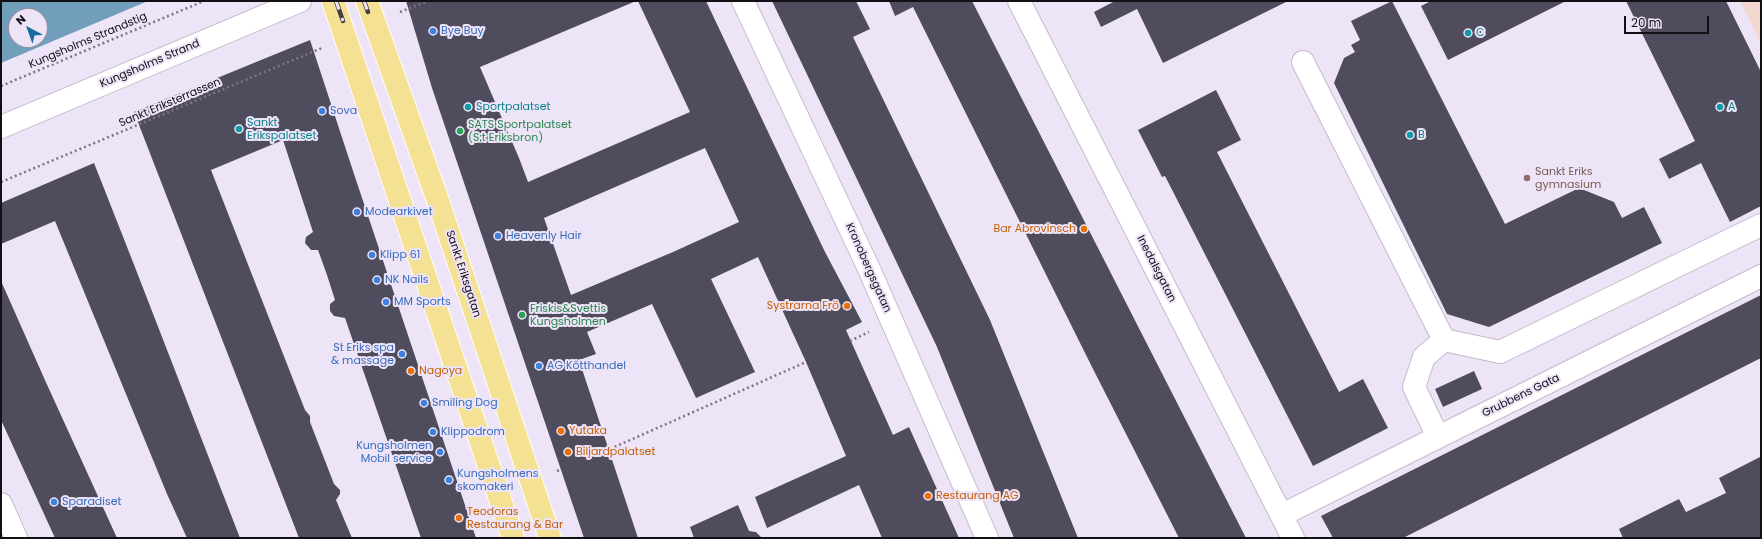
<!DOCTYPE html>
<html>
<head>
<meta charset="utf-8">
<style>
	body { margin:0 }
	#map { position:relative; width:1762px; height:539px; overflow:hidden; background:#eee4f7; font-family:Poppins,sans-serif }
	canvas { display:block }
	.frame { position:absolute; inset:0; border:2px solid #120f15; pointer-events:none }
	.north { position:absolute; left:8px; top:8px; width:40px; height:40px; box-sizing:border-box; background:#eee4f7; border:1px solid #968f9d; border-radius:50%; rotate:319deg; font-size:11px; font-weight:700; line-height:16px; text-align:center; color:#120f15 }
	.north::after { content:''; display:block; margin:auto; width:14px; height:18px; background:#176c9d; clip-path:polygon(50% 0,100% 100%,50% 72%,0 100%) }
	.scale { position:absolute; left:1624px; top:16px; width:85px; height:18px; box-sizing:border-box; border:2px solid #120f15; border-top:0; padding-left:5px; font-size:12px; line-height:14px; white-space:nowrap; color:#120f15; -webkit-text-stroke:3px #eee4f7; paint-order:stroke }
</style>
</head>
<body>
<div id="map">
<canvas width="1762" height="539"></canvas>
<div class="frame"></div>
<div class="north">N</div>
<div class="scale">20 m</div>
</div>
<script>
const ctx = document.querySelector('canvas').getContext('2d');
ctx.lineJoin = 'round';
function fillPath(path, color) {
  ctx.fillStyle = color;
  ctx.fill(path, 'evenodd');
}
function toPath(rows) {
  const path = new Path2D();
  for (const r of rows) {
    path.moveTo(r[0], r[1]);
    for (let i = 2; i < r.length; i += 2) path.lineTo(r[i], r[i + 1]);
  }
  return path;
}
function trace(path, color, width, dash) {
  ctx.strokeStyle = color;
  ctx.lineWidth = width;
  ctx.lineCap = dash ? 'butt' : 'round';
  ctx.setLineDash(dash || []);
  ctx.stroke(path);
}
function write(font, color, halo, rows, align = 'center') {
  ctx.font = font + ' Poppins,sans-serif';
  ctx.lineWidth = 4;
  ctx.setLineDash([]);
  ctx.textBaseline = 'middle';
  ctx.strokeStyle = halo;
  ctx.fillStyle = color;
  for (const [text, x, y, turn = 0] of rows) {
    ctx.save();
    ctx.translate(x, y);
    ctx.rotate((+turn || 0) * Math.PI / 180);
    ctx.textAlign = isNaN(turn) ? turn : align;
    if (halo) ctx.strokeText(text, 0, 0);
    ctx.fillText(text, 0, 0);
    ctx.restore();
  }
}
fillPath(toPath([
	[1740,1,1761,1,1761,44]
]), '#f2d8d1');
fillPath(toPath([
	[1,1,148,1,1,63],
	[16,16,40,16,40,40,16,40]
]), '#719ebb');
fillPath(toPath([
	[406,1,636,1,480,67,519,158,528,182,690,112,638,1,706,1,824,250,862,322,846,330,893,435,909,427,959,538,882,538,859,485,767,528,755,497,846,456,806,362,758,257,711,279,755,372,696,398,652,304,587,332,596,354,579,360,638,538,584,538,432,88],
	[705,148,739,222,673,252,571,295,544,218],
	[772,1,856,1,870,29,853,37,990,320,1078,538,1014,538,937,347],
	[889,1,972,1,1246,538,1179,538,1092,367,913,7,895,16],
	[1115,1,1288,1,1163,63,1137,9,1101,27,1094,12],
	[1392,1,1505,224,1579,188,1614,202,1622,218,1644,207,1662,243,1489,327,1447,314,1334,83,1344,58,1355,52,1351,45,1360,40,1351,21],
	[1431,1,1566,1,1448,60,1421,6],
	[1626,1,1726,1,1761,72,1761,206,1730,222,1701,163,1669,179,1659,159,1695,141],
	[310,40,355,177,476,538,421,538,345,318,334,316,330,311,330,304,335,300,327,275,318,250,311,250,305,243,306,237,313,232,283,140,211,170,305,410,310,416,310,422,334,484,340,490,340,494,336,500,352,538,299,538,134,112],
	[1216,90,1241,140,1217,152,1339,392,1363,379,1388,428,1313,466,1165,176,1162,177,1138,130],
	[94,163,131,257,240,538,187,538,167,494,55,221,1,244,1,203],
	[1,281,44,378,117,538,55,538,1,420],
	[1761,295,1761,358,1403,538,1333,538,1321,516],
	[1474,371,1482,389,1443,407,1435,389],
	[1760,457,1761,538,1623,538,1619,529,1679,499,1686,512,1726,493,1719,478],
	[738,505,749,531,756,532,762,538,694,538,690,527]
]), '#4f4c5d');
const minor = toPath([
	[743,1,869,269,987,538],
	[1019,1,1293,538],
	[1303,62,1444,340],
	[1,127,300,1],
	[1444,340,1500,352,1761,225],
	[1438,437,1414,387,1424,357,1444,340],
	[1,504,16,538],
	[1282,515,1761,276]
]);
const major = toPath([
	[333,1,513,538],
	[367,1,437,198,550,538]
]);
trace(minor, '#c3bacc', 24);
trace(major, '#fff', 24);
trace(toPath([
	[400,12,428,1],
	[1,86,204,1],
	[1,182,322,48],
	[850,341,869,332],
	[610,449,806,362],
	[557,471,561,470]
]), '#7b7481', 2.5, [2, 3]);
trace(minor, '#fff', 22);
trace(major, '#f4e194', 22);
const rail = toPath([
	[336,1,343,21],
	[364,1,368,12]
]);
trace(rail, '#433e47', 4.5);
trace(rail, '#eee4f7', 3, [9]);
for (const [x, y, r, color] of [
	[433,31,4,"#3f7fe0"],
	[1468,33,4,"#0f9aa8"],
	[468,107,4,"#0f9aa8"],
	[1720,107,4,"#0f9aa8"],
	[322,111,4,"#3f7fe0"],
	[239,129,4,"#0f9aa8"],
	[460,131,4,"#2e9e5b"],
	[1410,135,4,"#0f9aa8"],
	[1527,178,4,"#8d6e63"],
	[357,212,4,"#3f7fe0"],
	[1084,229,4,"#e8710a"],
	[498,236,4,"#3f7fe0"],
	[372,255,4,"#3f7fe0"],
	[377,280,4,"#3f7fe0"],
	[386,302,4,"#3f7fe0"],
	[847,306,4,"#e8710a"],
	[522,315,4,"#2e9e5b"],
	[402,354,4,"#3f7fe0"],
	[539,366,4,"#3f7fe0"],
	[411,371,4,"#e8710a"],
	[424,403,4,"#3f7fe0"],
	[561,431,4,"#e8710a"],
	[433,432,4,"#3f7fe0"],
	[440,452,4,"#3f7fe0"],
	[568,452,4,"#e8710a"],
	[449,480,4,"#3f7fe0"],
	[928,496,4,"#e8710a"],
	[54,502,4,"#3f7fe0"],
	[459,518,4,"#e8710a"]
]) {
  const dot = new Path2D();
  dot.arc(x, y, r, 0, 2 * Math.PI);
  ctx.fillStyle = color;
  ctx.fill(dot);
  trace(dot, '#eee4f7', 1.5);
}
write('11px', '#366cbe', '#eee4f7', [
	["Bye Buy",441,31],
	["Sova",330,111],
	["Modearkivet",365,212],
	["Heavenly Hair",506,236],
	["Klipp 61",380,255],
	["NK Nails",385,280],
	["MM Sports",394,302],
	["St Eriks spa",394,348,"right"],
	["& massage",394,361,"right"],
	["AG Kötthandel",547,366],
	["Smiling Dog",432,403],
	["Klippodrom",441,432],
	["Kungsholmen",432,446,"right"],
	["Mobil service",432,459,"right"],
	["Kungsholmens",457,474],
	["skomakeri",457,487],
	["Sparadiset",62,502]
], 'left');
write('11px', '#0d838f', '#eee4f7', [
	["C",1476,33],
	["Sportpalatset",476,107],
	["A",1728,107],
	["Sankt",247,123],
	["Erikspalatset",247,136],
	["B",1418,135]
], 'left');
write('11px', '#120f15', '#eee4f7', [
	["Kungsholms Strandstig",88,41,-23],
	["Kungsholms Strand",150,64,-23],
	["Sankt Eriksterrassen",170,103,-23],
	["Kronobergsgatan",868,268,66],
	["Inedalsgatan",1156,269,63],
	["Sankt Eriksgatan",463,274,72],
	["Grubbens Gata",1521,396,-26]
]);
write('11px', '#27864d', '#eee4f7', [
	["SATS Sportpalatset",468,125],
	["(S:t Eriksbron)",468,138],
	["Friskis&Svettis",530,309],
	["Kungsholmen",530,322]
], 'left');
write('11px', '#785e54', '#eee4f7', [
	["Sankt Eriks",1535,172],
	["gymnasium",1535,185]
], 'left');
write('11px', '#c56008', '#eee4f7', [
	["Bar Abrovinsch",1076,229,"right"],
	["Systrarna Frö",839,306,"right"],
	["Nagoya",419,371],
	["Yutaka",569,431],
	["Biljardpalatset",576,452],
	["Restaurang AG",936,496],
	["Teodoras",467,512],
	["Restaurang & Bar",467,525]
], 'left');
</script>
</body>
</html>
